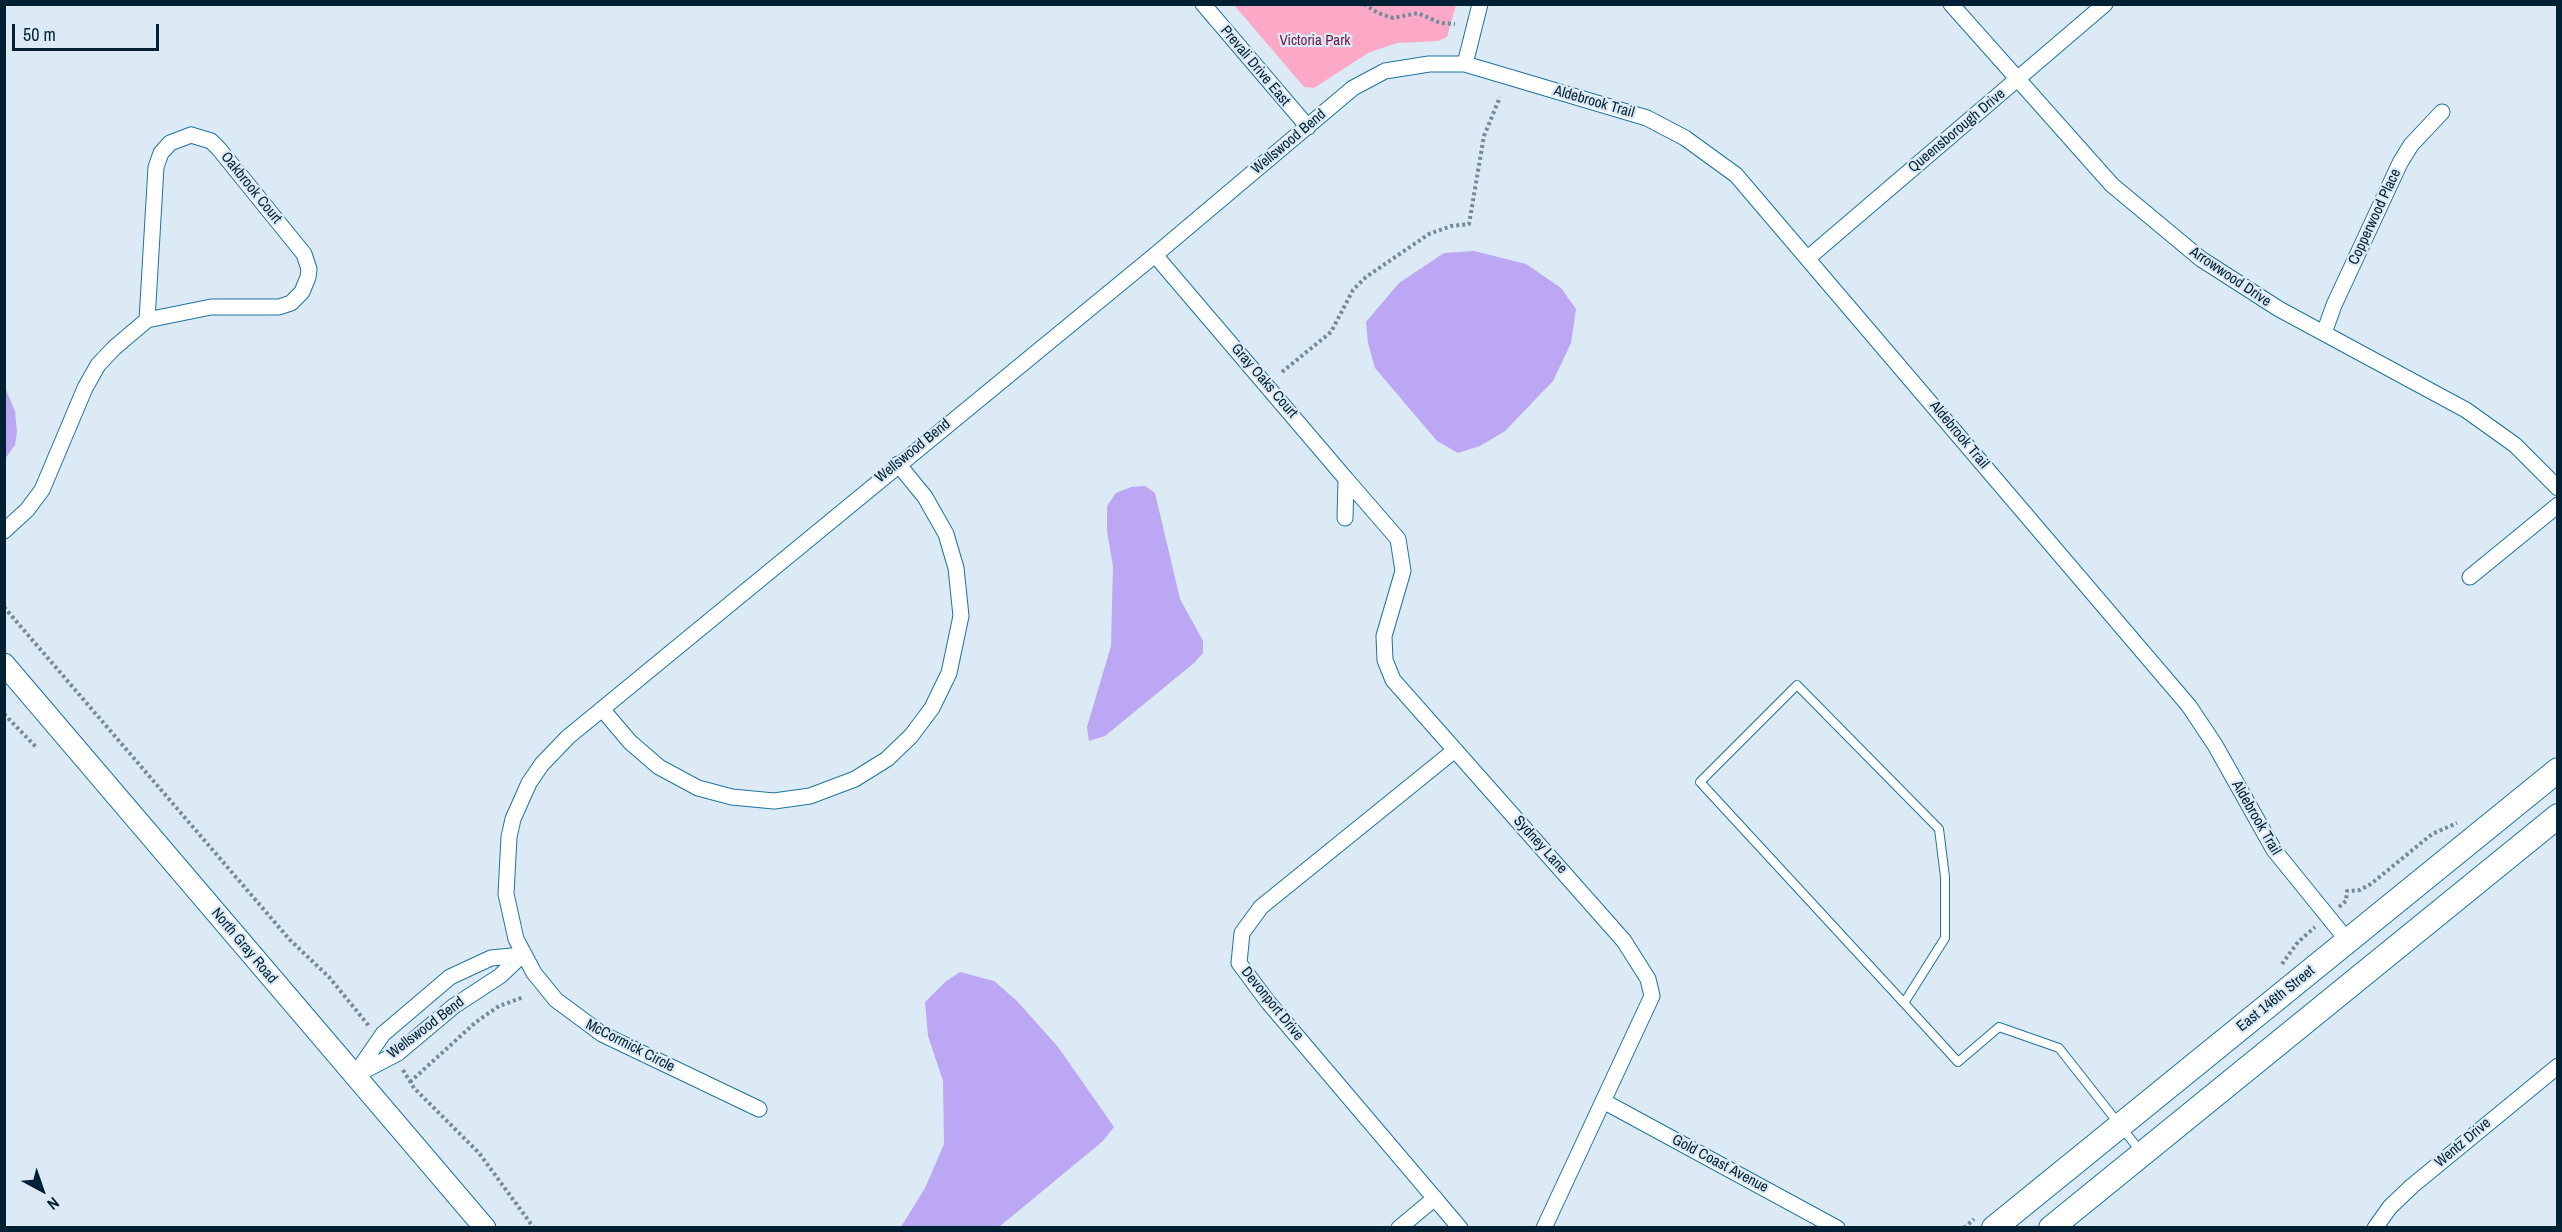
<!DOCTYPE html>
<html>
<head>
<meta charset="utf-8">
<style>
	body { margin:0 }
	#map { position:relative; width:2562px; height:1232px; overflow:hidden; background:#dbeaf4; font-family:"Archivo Narrow",sans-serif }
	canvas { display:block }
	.frame { position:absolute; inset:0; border:6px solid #002133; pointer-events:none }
	.north { position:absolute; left:12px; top:1160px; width:60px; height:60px; -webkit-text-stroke:4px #dbeaf4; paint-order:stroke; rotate:140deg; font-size:16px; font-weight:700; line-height:24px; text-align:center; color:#002133 }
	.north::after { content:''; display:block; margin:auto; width:21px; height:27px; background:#002133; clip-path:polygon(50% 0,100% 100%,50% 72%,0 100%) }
	.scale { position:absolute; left:12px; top:24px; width:147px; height:27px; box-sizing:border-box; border:3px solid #002133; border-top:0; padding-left:8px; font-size:18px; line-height:21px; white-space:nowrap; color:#002133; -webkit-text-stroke:4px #dbeaf4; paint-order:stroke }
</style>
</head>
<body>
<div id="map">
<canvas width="2562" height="1232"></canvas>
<div class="frame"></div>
<div class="north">N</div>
<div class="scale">50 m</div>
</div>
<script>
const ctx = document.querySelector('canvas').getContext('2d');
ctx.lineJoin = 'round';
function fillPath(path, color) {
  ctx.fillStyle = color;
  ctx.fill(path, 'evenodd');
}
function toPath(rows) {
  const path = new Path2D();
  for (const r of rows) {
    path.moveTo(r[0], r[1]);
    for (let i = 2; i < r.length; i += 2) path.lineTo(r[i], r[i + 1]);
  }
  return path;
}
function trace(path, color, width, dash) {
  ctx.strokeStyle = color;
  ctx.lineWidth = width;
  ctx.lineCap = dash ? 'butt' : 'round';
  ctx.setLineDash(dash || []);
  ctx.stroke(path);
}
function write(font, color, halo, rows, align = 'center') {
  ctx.font = font + ' "Archivo Narrow",sans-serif';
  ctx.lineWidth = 4.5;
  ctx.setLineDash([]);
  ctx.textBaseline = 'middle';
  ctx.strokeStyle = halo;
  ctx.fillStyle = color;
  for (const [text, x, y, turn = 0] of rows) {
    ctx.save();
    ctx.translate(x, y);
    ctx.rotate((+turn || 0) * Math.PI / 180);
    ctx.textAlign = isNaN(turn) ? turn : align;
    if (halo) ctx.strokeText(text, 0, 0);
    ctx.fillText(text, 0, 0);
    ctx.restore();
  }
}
fillPath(toPath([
	[1234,5,1456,5,1447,37,1438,41,1397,43,1368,53,1314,88,1304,87]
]), '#fca8c7');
fillPath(toPath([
	[1474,251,1526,264,1561,288,1576,309,1571,343,1553,381,1505,431,1480,446,1458,453,1437,441,1375,368,1368,343,1366,322,1399,283,1444,253],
	[4,385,15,411,17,432,15,445,5,459],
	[1145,486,1155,493,1180,599,1203,641,1203,653,1194,663,1105,736,1089,741,1087,727,1111,646,1113,566,1107,532,1107,506,1116,493,1131,487],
	[960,972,994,981,1017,1001,1058,1047,1114,1127,1103,1141,999,1227,901,1227,925,1188,944,1144,943,1081,928,1036,925,1002,945,982]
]), '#bca7f5');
const lane = toPath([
	[1904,1003,1945,938,1945,877,1939,829,1797,685,1700,782,1904,1003,1958,1062,1999,1027,2059,1048,2141,1152]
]);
const street = toPath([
	[1203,4,1308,127],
	[1951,4,2112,185,2201,259,2279,309,2466,410,2515,445,2558,488],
	[1465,64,1480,4],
	[191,135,211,141,219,149,304,254,309,269,308,277,302,292,291,303,279,307,211,307,147,320,156,167,161,153,170,143,191,135],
	[1155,255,1346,479,1345,518],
	[1808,258,2105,4],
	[2324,333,2334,305,2400,163,2411,145,2442,112],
	[1346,479,1398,539,1403,571,1384,636,1385,660,1393,680,1624,941,1648,979,1652,996,1544,1228],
	[4,531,27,510,42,490,85,388,98,365,114,348,147,320],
	[2470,577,2558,505],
	[602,709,630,742,659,767,698,788,732,797,774,801,810,796,855,779,887,759,911,736,932,708,949,673,961,616,956,568,946,534,925,497,898,464],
	[1455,750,1261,907,1242,933,1239,963,1268,1002,1460,1228],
	[358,1074,398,1053,454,1006,500,976,522,955],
	[354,1076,383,1034,450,977,491,958,522,955],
	[1603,1101,1837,1228],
	[759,1109,602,1034,556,1000,534,973,516,939,506,894,509,837,513,819,529,783,542,764,568,737,1155,255,1353,88,1385,71,1429,64,1465,64,1647,118,1685,138,1736,175,2189,706,2215,745,2274,850,2347,940],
	[1399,1228,1435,1198],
	[2375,1228,2390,1207,2412,1186,2558,1066]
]);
const secondary = toPath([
	[4,664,485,1228]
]);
const primary = toPath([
	[1994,1228,2558,770],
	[2051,1228,2558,816]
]);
trace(lane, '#1e739e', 10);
trace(street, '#1e739e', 17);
trace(secondary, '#1e739e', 23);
trace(primary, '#1e739e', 26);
trace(toPath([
	[1364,4,1378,13,1393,18,1418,13,1440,23,1455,24],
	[1282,372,1331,332,1353,290,1366,277,1429,234,1451,226,1469,224,1484,136,1500,97],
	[4,607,290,940,329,977,369,1026],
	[4,714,37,748],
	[2339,907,2346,901,2347,891,2360,890,2371,884,2432,834,2457,823],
	[2282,964,2298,942,2315,927],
	[403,1070,414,1088,479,1153,534,1228],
	[410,1082,476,1022,499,1006,524,997],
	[1964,1228,1974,1219]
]), '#738a98', 4, [3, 3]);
trace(lane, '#fff', 8);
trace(street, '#fff', 15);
trace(secondary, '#fff', 21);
trace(primary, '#fff', 24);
write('15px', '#741544', '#dbeaf4', [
	["Victoria Park",1315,41]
]);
write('15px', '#002133', '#dbeaf4', [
	["Prevali Drive East",1255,66,50],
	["Aldebrook Trail",1594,102,16],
	["Queensborough Drive",1957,131,-40],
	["Wellswood Bend",1289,142,-40],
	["Oakbrook Court",251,188,51],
	["Copperwood Place",2375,217,-65],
	["Arrowwood Drive",2230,277,34],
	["Gray Oaks Court",1264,381,49],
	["Aldebrook Trail",1959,435,50],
	["Wellswood Bend",913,451,-39],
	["Aldebrook Trail",2256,818,60],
	["Sydney Lane",1540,845,48],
	["North Gray Road",244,946,50],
	["East 146th Street",2276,999,-39],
	["Devonport Drive",1272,1004,51],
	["Wellswood Bend",426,1028,-37],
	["McCormick Circle",630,1046,27],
	["Wentz Drive",2463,1143,-40],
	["Gold Coast Avenue",1720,1164,28]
]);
</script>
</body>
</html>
